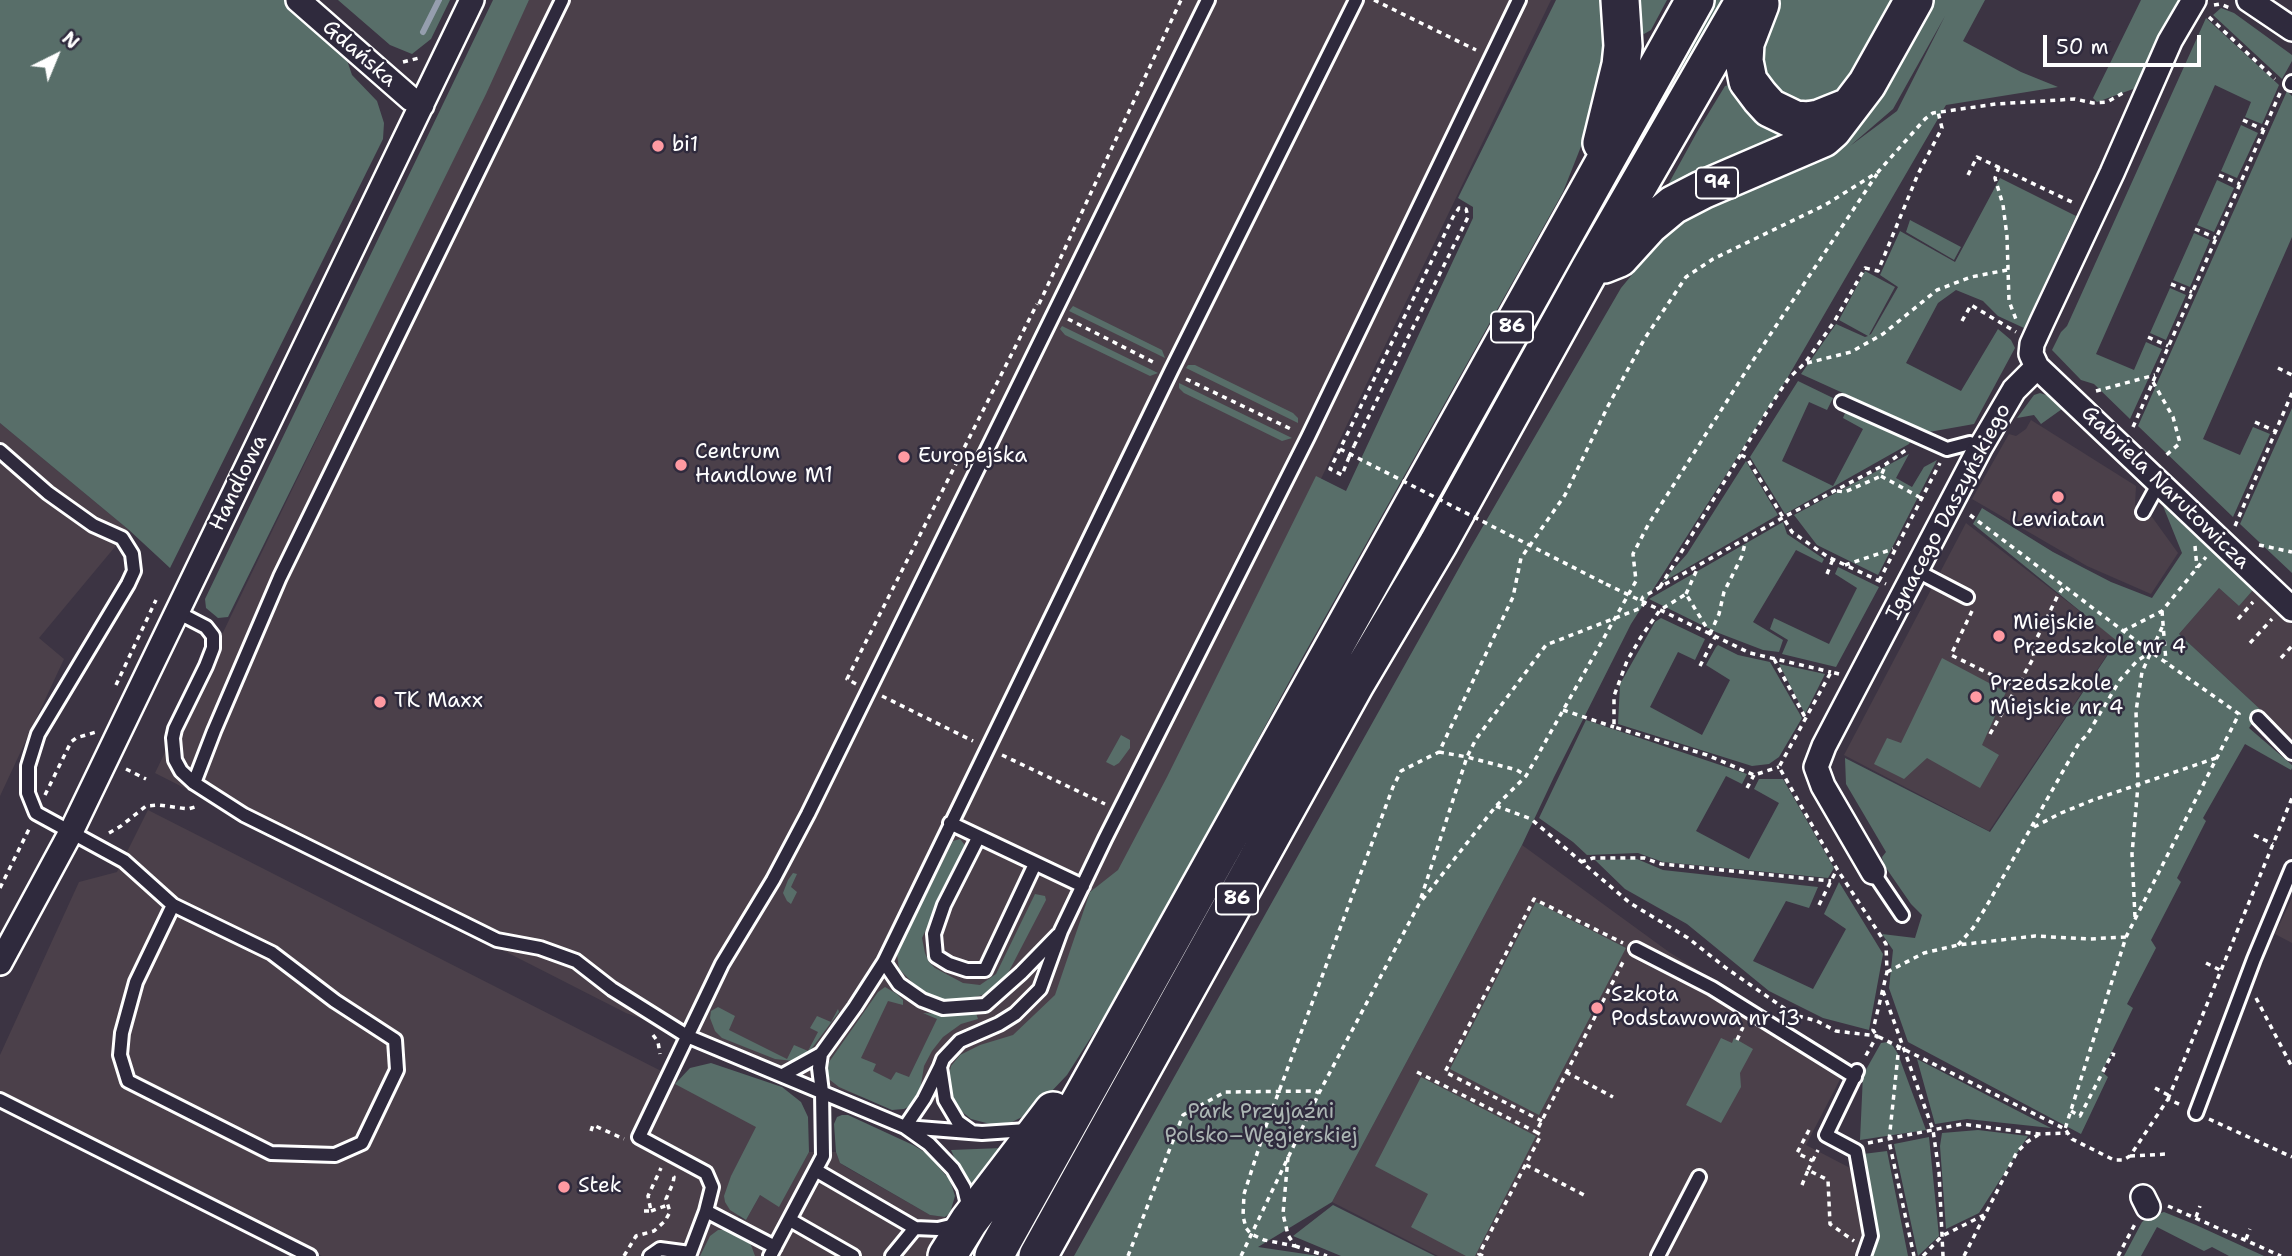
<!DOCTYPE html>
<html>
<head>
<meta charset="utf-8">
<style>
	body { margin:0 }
	#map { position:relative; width:2292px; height:1256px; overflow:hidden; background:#3c3443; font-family:"Shantell Sans",sans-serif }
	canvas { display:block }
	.north { position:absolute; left:21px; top:21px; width:70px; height:70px; -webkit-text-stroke:5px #2f2a3d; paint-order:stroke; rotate:43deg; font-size:19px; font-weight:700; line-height:28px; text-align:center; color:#fff }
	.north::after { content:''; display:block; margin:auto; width:24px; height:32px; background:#fff; clip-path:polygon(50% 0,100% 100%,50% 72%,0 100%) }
	.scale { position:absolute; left:2043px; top:35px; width:158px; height:32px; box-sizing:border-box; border:4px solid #fff; border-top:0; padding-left:9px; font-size:21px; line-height:24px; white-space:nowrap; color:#fff; -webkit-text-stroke:5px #2f2a3d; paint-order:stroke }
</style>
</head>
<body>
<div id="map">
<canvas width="2292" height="1256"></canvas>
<div class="north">N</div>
<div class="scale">50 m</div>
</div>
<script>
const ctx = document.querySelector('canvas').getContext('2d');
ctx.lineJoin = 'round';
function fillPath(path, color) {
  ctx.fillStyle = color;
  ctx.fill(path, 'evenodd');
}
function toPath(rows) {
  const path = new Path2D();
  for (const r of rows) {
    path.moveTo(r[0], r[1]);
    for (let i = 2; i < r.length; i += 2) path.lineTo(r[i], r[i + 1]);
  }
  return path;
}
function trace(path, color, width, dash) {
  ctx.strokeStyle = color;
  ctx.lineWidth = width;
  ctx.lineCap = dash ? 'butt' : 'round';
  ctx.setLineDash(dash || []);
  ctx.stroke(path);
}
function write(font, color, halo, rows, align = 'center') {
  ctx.font = font + ' "Shantell Sans",sans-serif';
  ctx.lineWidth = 5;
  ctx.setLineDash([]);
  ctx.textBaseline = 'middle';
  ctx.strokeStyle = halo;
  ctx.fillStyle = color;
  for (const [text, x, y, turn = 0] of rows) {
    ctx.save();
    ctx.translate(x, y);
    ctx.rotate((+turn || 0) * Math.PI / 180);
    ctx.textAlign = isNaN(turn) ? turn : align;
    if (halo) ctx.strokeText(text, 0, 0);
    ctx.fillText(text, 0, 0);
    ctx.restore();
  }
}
fillPath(toPath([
	[529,0,1551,0,1023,1099,879,1103,626,1013,155,773],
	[2031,420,2136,486,2135,505,2152,517,2178,553,2151,594,2087,566,1972,499,2009,434,2016,436,2026,429],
	[0,423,129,530,39,638,64,659,0,796],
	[1966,523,2117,640,1989,831,1844,755],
	[2219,588,2239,606,2253,590,2292,624,2292,745,2261,710,2179,634],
	[148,810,785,1134,738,1217,746,1220,760,1195,779,1206,809,1152,836,1152,840,1163,846,1167,930,1215,945,1217,953,1221,934,1256,322,1256,0,1093,0,1055,79,882,117,872],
	[1522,845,1669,952,1848,1064,1806,1145,1854,1170,1863,1241,1855,1256,1438,1256,1332,1202],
	[2292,898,2292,943,2275,934]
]), '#4b404a');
fillPath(toPath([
	[0,0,286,0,344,51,352,75,377,101,384,123,383,139,170,568,129,530,0,423],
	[338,0,450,0,431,39,412,54,390,45],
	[493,0,529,0,486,94,228,617,218,618,206,608,205,599],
	[1556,0,1602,0,1609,31,1595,111,1563,192,1296,669,1131,974,1067,1075,1032,1112,1012,1122,994,1125,971,1119,956,1107,950,1094,948,1079,951,1066,960,1055,980,1045,1013,1035,1055,995,1090,892,1118,870,1167,777,1316,476,1346,491,1473,218,1473,207,1458,198],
	[1632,0,1667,0,1651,30,1644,34,1635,30],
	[1711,0,1725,0,1023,1256,1008,1256],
	[1773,0,1901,0,1841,96,1816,105,1792,103,1769,89,1757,39],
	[1928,0,1985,0,1963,41,2021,72,2058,87,1946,105,1785,382,1631,624,1554,777,1522,845,1332,1202,1258,1247,1319,1256,1074,1256,1468,552,1621,288,1655,247,1670,234,1667,229,1693,204,1806,158],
	[1945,16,1897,111,1850,146,1893,109],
	[2141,0,2179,0,2136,88,2097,102,2093,98],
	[2221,8,2234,13,2292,55,2292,61,2282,79,2213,15],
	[2206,18,2279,85,2262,124,2245,117,2251,102,2215,85,2096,354,2134,370,2146,342,2162,349,2130,419,2094,384,2081,380,2052,350,2061,332,2067,326],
	[1734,84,1793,131,1675,187,1669,183,1697,132,1725,86],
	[2287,91,2292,96,2292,237,2203,439,2240,455,2253,427,2270,434,2233,517,2138,426],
	[2241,125,2258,133,2237,178,2221,171],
	[2000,178,2076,216,2024,328,1998,316,1983,301,1956,290,1938,303,1906,363,1961,391,1998,329,2011,340,2015,348,1974,424,1929,432,1801,374,1836,324,1865,337,1868,336,1839,320,1865,271,1895,287,1869,335,1871,334,1898,287,1880,275,1900,231,1955,262],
	[2217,180,2234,188,2214,232,2197,225],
	[1910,220,1961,247,1954,260,1906,232],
	[2194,233,2210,240,2190,287,2173,280],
	[2170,288,2186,295,2166,340,2150,333],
	[1073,306,1162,350,1165,358,1069,311],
	[1062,326,1158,373,1150,376,1065,335,1060,329],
	[1188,365,1195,365,1293,413,1298,418,1298,423,1186,368],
	[1798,381,1833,398,1827,410,1809,402,1782,461,1833,486,1863,429,1843,418,1845,413,1912,439,1909,444,1785,514,1750,457],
	[1179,383,1292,438,1282,441,1184,393,1179,388],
	[2040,393,2049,396,2062,409,2041,424,2034,415,2017,418,2034,395],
	[2292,408,2292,573,2240,524],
	[1909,454,1896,478,1912,487,1924,467,1937,460,1878,575,1817,545,1794,515],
	[1746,461,1778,515,1661,583,1687,554],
	[2163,506,2253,590,2239,606,2219,588,2179,634,2261,710,2249,728,2292,765,2292,768,2291,770,2245,744,2203,818,2206,821,2177,878,2181,882,2151,940,2156,948,2127,1004,2133,1008,2102,1072,2108,1077,2081,1134,1908,1042,1889,988,1893,950,1882,934,1915,938,1922,915,1911,904,1884,865,1882,857,1886,852,1846,784,1845,758,1990,832,2117,641,1973,524,1982,508,2053,552,2111,582,2152,598,2182,553],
	[1783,522,1787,534,1824,559,1822,563,1796,550,1753,622,1783,640,1779,652,1763,650,1716,632,1649,599],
	[1838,567,1879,587,1836,667,1782,654,1788,640,1770,629,1774,618,1829,644,1857,588,1835,574],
	[1661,618,1705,639,1695,660,1678,652,1650,707,1702,735,1730,680,1706,665,1716,647,1718,645,1738,655,1770,662,1802,718,1779,757,1769,764,1752,766,1618,724,1620,684,1655,622],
	[1942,658,2006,692,1982,745,1999,755,1980,788,1927,758,1904,779,1874,764,1887,738,1901,743],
	[1779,664,1825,674,1805,714],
	[1586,720,1747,774,1742,784,1726,776,1696,831,1749,859,1779,803,1754,789,1759,779,1783,779,1834,868,1828,878,1663,862,1638,853,1587,855,1573,842,1539,818],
	[1121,735,1130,740,1130,748,1119,763,1114,766,1106,762],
	[960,839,964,844,965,849,922,938,925,953,929,962,935,968,963,983,980,985,996,974,1035,894,1045,896,1046,900,1006,977,986,994,960,1001,942,999,928,994,914,984,899,969,897,954,953,841],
	[1637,859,1663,870,1818,887,1809,908,1786,901,1753,961,1813,989,1846,929,1824,914,1839,882,1883,954,1869,1030,1823,1018,1769,991,1687,924,1625,889,1595,860],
	[793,873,797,874,791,887,797,892,791,904,787,901,783,893,788,880],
	[1536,902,1626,948,1539,1115,1450,1069],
	[885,987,897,994,903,1000,903,1005,888,1001,861,1058,876,1064,873,1071,891,1080,896,1072,909,1077,937,1019,923,1013,958,1015,976,1013,978,1019,961,1024,943,1037,932,1051,924,1066,919,1097,914,1104,904,1109,892,1110,839,1087,830,1080,827,1074,829,1062,878,992],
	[718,1007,735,1016,729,1030,787,1059,794,1045,808,1051,818,1032,810,1028,817,1016,831,1022,838,1009,839,1012,809,1052,793,1061,775,1059,722,1038,715,1031,710,1018,711,1011],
	[1721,1038,1732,1043,1734,1038,1753,1049,1740,1073,1741,1087,1721,1123,1686,1105],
	[1888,1042,1893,1046,1898,1054,1926,1130,1860,1140,1863,1075,1881,1043],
	[1917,1059,2051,1128,1967,1119,1935,1124],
	[711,1063,782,1087,801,1102,808,1117,809,1152,779,1207,760,1195,746,1220,730,1210,725,1202,724,1196,731,1176,756,1127,675,1084,690,1068],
	[1421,1077,1536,1136,1475,1256,1466,1256,1411,1227,1428,1194,1375,1166],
	[842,1115,848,1115,913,1145,926,1153,950,1180,955,1196,950,1213,945,1217,930,1215,840,1163,836,1152,834,1124,837,1117],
	[1978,1130,2028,1136,1979,1213,1946,1229,1940,1146,1942,1133],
	[1929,1137,1939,1236,1918,1256,1894,1144],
	[1002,1148,972,1198,951,1150],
	[1887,1151,1908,1256,1870,1256,1876,1242,1863,1154],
	[1333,1205,1435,1256,1341,1256,1293,1236],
	[2164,1212,2196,1225,2264,1256,2229,1256,2212,1247,2204,1251,2157,1227,2141,1256,2124,1256,2142,1222,2148,1217],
	[718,1230,729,1230,742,1237,751,1245,755,1256,700,1256,710,1236]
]), '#586e69');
trace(toPath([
	[423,32,439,0]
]), '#959eae', 6);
const lane = toPath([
	[2291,84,2292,82],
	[1842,402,1947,449,1970,443,1980,448],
	[0,451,48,493,93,525,122,538,132,554,134,571,128,584,38,734,28,766,28,793,36,813,124,861,173,905,272,953,335,1001,395,1040,397,1070,362,1143,335,1155,271,1153,128,1081,120,1055,122,1033,136,982,173,905],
	[2143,512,2154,492,2161,484],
	[1917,571,1967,597],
	[177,612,206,627,213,636,213,648,206,666,175,729,173,738,175,760,181,771,194,783,244,815,497,940,540,948,576,961,612,989,687,1036,905,1127,929,1144,953,1169,964,1188,969,1209],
	[2258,718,2292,753],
	[194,783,214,731,280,577,562,0],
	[950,823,1083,886],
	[978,838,944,905,934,934,936,956,949,964,967,970,985,970,1035,864],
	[1873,872,1902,915],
	[1636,949,1712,988,1855,1077],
	[884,962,899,984,922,1000,943,1008,985,1005,1021,973,1058,935],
	[1857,1071,1826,1135,1856,1151,1871,1236,1864,1256],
	[783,1075,821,1054],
	[0,1100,310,1256],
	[2196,1113,2254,959,2292,868],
	[905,1127,924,1099,940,1067],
	[906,1127,982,1133,1027,1130],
	[972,1132,958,1122,945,1100,940,1067,943,1059,960,1041,999,1024,1015,1014,1040,989,1061,931,1105,839,1308,437,1519,0],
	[817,1171,915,1228,938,1229,959,1224],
	[790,1220,853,1256],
	[775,1247,706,1211,712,1187,706,1173,639,1137,722,964,773,880,808,814,1208,0],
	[650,1256,660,1249,690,1253],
	[689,1256,706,1211],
	[770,1256,823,1156,822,1092,819,1068,821,1054,855,1007,884,962,1171,371,1356,0],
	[892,1256,915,1228],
	[1658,1256,1699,1177]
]);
const street = toPath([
	[298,0,411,99,422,105],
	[2194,0,2170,41,2112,173,2042,322,2032,344,2031,354,2037,367,2292,609],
	[2249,0,2292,29],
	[1873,872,1823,786,1816,767,1824,746,1980,448,2014,390,2037,367],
	[0,963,71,832,472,0],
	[2143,1197,2148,1207]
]);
const primary = toPath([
	[1760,4,1745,43,1744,61,1748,81,1760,97,1770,108,1795,120,1808,121,1819,119,1844,109],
	[1602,143,1621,65,1623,46,1620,0],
	[1604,264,1619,258,1649,225,1673,205,1702,190,1823,138,1832,130,1867,84,1914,0],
	[947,1256,969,1221,1053,1111],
	[994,1256,1695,0],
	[1038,1256,1355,684,1438,544,1590,269,1745,0]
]);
trace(lane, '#fff', 18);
trace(street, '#fff', 28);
trace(primary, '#fff', 42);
trace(toPath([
	[1374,0,1476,50],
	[2214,5,2220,4,2230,8],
	[2209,17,2275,79],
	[403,62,419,58],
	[2243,120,2264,130],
	[1999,167,1995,178,2003,205,2007,236,2009,301,2017,322],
	[1968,175,1977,157,2074,203],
	[2219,175,2240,184],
	[2195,229,2216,238],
	[2171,284,2192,292],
	[1039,304,1181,0],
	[1068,319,1157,364],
	[1962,321,1971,305,2016,332],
	[2148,337,2168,346],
	[1807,363,1851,352,1883,334,1937,290,1971,277,2007,270],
	[2278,368,2292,375],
	[1186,379,1293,430],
	[2153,382,2173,417,2180,443,2164,457],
	[2096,391,2155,375],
	[2255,422,2275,431],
	[2133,427,2280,93],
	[1340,449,1330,469,1342,475,1349,457],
	[1741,455,1747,458,1792,532,1828,557,1886,584],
	[1349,457,1354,446],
	[1881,476,1921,498],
	[1837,491,1845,492,1881,476,1886,464],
	[1970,515,2151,652,2239,714,2126,937,2065,1129],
	[2235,526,2292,393],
	[2259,545,2292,552],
	[2195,546,2197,568],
	[1845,565,1893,549],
	[1827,574,1833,559],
	[1879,581,1940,463],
	[1606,584,1750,653,1831,672],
	[1660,587,1776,397,1789,378,1805,363,1834,322,1865,268,1878,271,1918,174,1942,128,1938,112],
	[1686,594,1698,567],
	[1641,601,1643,597,1660,587,1784,517,1886,464,1906,450],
	[1972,611,1951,655,2017,687],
	[2162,611,2166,662],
	[2238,619,2253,602],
	[2123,631,2162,611,2206,557],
	[1710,634,1719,614,1724,592,1742,556,1746,539],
	[1711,635,1686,594,1660,610,1641,637,1627,661,1614,696,1614,727,1707,755,1754,775,1779,767],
	[2250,643,2272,619],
	[2281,658,2292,646],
	[1774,659,1806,719],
	[1700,666,1715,637],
	[1839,674,1831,672,1779,767,1837,869,1886,944,1887,972,1873,1030,1877,1036,2065,1129,2072,1139,2114,1160,2123,1160,2130,1156,2168,1099,2183,1106],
	[856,684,847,679,1037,304],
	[116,685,156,600],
	[882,696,973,741],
	[1563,710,1614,727],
	[1990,734,2034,657,2032,648,2058,595,2064,587],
	[1439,752,1467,757,1476,739,1546,645,1641,608,1644,603],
	[1002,755,1105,804],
	[126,769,146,779],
	[1747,788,1754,775],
	[45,795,71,742,76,738,96,732],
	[1496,806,1531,819,1630,903,1688,938,1726,968,1794,1015,1817,1021,1836,1031,1877,1036,1865,1057],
	[2034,827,2061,813,2093,800,2216,758],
	[109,833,121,826,146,806,159,805,188,809,198,806],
	[2254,835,2273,844],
	[1581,862,1593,858,1644,858,1661,864,1831,881],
	[0,888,30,827],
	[1421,898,1467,757,1517,770,1525,775],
	[1819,905,1837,869],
	[2135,917,2132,854,2138,785,2136,711,2142,672,2163,625],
	[1958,945,1973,928,1986,907,2079,743,2087,735,2120,680,2137,661,2151,652],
	[2206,963,2222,971],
	[1887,972,1924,953,1958,945,2035,936,2089,939,2126,937],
	[1883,991,1933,1130,1939,1172,1943,1256],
	[2256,998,2292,1067],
	[653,1035,658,1042,660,1054],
	[1737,1040,1743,1027],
	[1899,1045,1889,1141,1914,1256],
	[1417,1072,1536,1132],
	[1566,1072,1613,1097],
	[2155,1088,2170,1096],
	[2168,1099,2292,798],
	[2071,1111,2080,1116,2112,1054,2115,1055],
	[2209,1119,2292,1157],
	[1542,1121,1445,1072,1534,899,1623,943],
	[1809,1130,1797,1153,1813,1161],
	[591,1131,593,1125,624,1139],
	[1868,1143,1962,1124,2039,1134,2067,1133],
	[2130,1156,2167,1154],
	[1288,1157,1283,1214,1288,1235,1295,1246,1264,1240,1251,1234,1246,1228,1243,1216,1244,1194,1266,1126,1393,787,1401,771,1439,752,1513,597,1521,558,1565,495,1608,406,1645,338,1686,277,1713,259,1825,205,1878,172,1925,119,1933,113,1996,104,2075,99,2093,103,2107,102,2123,93],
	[1526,1165,1584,1195],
	[1808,1170,1818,1150],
	[1802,1185,1808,1170,1828,1180,1830,1224,1854,1241],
	[2168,1206,2281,1256],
	[644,1211,651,1211,648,1196,661,1168],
	[651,1211,668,1205],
	[2196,1217,2200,1206],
	[2246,1239,2250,1229],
	[1295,1246,1327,1256],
	[624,1256,636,1236,654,1231,665,1221,670,1212,666,1199,673,1183,674,1177,672,1175],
	[1128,1256,1183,1115,1225,1092,1314,1091,1319,1093],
	[1241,1256,1319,1093,1419,904,1496,806,1526,776,1636,581,1633,554,1648,525,1748,368,1877,174],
	[1483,1256,1479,1254,1541,1135,1536,1132,1624,960],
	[1923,1256,1942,1236,1984,1215],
	[1964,1256,2017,1152,2027,1142,2038,1135],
	[2118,1256,2135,1224]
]), '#fff', 3.5, [5, 5]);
trace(lane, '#2f2a3d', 12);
trace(street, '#2f2a3d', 23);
trace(primary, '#2f2a3d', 37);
trace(toPath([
	[1354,446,1468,217,1466,209,1459,208,1453,217,1340,449,1606,584]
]), '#fff', 3.5, [5, 5]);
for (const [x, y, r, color] of [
	[658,146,7,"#ff9aa2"],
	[904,457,7,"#ff9aa2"],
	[681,465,7,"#ff9aa2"],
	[2058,497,7,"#ff9aa2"],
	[1999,636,7,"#ff9aa2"],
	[1976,697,7,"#ff9aa2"],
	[380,702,7,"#ff9aa2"],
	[1597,1008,7,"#ff9aa2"],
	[564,1187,7,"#ff9aa2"]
]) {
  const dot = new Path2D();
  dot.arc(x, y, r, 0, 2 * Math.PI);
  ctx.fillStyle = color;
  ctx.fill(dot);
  trace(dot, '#2f2a3d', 2.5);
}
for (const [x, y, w] of [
	[1717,183,42],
	[1512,327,42],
	[1237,899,42]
]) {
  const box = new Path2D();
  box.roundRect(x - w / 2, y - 15.5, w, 31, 5);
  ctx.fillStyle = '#2f2a3d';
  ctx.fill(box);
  trace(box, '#fff', 2);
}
write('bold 19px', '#fff', null, [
	["94",1717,183],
	["86",1512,327],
	["86",1237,899]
]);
write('21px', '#fff', '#2f2a3d', [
	["Gdańska",359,54,41],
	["Handlowa",239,483,-64],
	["Gabriela Narutowicza",2165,488,44],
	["Ignacego Daszyńskiego",1949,512,-62]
]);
write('21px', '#fff', '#2f2a3d', [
	["bi1",672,146],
	["Centrum",695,453],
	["Handlowe M1",695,477],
	["Europejska",918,457],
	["Lewiatan",2058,521,"center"],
	["Miejskie",2013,624],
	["Przedszkole nr 4",2013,648],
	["Przedszkole",1990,685],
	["Miejskie nr 4",1990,709],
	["TK Maxx",394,702],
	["Szkoła",1611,996],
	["Podstawowa nr 13",1611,1020],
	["Stek",578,1187]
], 'left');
write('21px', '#acb6b4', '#2f2a3d', [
	["Park Przyjaźni",1261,1113],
	["Polsko–Węgierskiej",1261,1137]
]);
</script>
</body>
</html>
